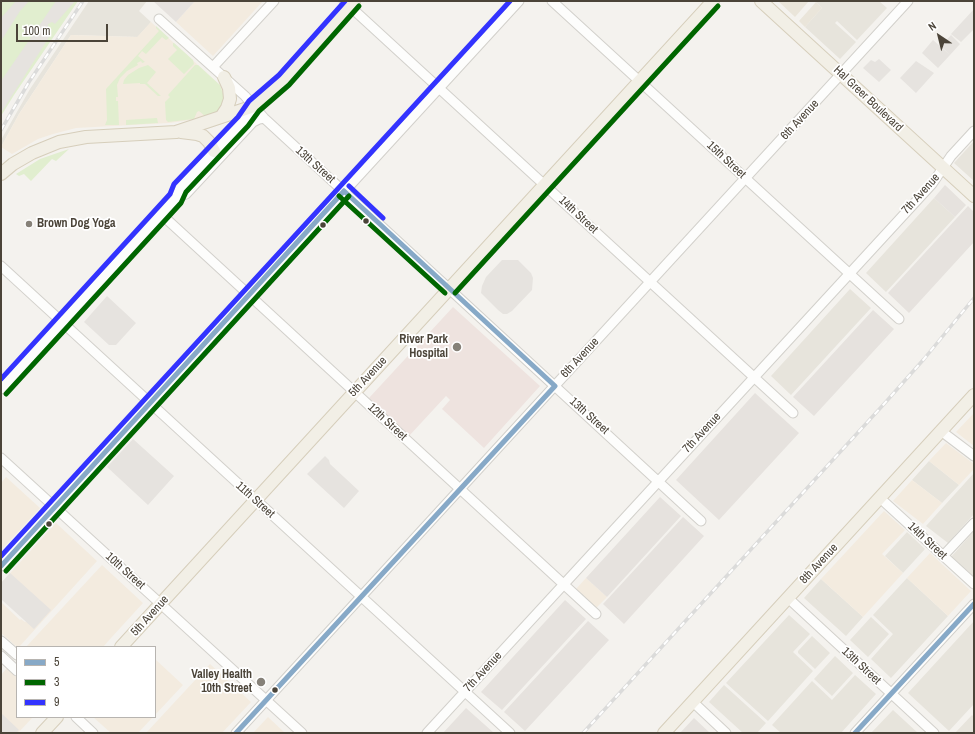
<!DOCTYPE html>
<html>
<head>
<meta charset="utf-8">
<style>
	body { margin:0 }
	#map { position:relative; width:975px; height:734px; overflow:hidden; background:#f4f2ee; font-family:"Archivo Narrow",sans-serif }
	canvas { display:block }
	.frame { position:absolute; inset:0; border:2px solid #4b4439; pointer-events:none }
	.legend { position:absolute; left:16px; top:646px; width:140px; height:72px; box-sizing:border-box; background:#fff; border:1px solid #b7b4b0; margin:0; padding:5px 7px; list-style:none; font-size:12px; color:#4b4439 }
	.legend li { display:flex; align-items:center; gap:8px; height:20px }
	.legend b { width:20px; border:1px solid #b7b4b0 }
	.north { position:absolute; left:919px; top:16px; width:40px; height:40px; -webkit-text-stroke:3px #fff; paint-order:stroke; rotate:325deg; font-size:11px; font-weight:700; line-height:16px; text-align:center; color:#4b4439 }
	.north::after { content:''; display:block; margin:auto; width:14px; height:18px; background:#4b4439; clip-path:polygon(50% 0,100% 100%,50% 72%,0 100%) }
	.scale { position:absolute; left:16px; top:24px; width:92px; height:18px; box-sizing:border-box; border:2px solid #4b4439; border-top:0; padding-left:5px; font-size:12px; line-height:14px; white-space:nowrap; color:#4b4439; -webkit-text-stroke:3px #fff; paint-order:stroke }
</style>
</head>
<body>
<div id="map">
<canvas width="975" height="734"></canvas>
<div class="frame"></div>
<ul class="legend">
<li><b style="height:5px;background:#87a9c7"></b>5</li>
<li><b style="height:5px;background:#060"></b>3</li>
<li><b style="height:5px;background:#33f"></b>9</li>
</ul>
<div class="north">N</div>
<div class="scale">100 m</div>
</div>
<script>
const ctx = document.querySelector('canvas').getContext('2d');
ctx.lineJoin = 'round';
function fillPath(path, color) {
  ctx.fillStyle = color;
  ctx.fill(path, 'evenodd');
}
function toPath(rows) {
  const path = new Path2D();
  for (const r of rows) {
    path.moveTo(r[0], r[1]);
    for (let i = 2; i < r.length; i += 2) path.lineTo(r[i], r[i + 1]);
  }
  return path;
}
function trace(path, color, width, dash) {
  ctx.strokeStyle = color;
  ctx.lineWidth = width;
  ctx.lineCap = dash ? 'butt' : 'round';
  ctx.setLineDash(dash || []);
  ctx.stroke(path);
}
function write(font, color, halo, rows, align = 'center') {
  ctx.font = font + ' "Archivo Narrow",sans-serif';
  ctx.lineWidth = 3.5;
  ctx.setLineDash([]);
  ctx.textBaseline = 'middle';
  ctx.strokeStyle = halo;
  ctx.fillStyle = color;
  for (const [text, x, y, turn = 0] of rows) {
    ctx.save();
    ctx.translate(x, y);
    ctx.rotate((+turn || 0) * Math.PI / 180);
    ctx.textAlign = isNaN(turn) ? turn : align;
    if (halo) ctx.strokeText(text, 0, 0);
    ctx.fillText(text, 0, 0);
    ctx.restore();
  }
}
fillPath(toPath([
	[89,1,147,1,139,11,151,22,138,37,71,35,19,114,1,147,1,140,30,89],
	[817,1,879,1,887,8,857,40,837,21,835,23,856,42,840,59,805,27,822,8,816,2],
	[974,141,974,181,954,163],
	[934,198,955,217,886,292,866,273],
	[850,289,871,308,791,395,771,376],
	[929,461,959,485,942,503,912,480],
	[974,473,974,514,948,543,926,526],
	[974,531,974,578,951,557],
	[907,532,925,549,903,573,885,556],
	[907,578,948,616,891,678,871,659,893,634,873,615],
	[821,579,863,617,846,636,804,598],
	[789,615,810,634,793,652,813,671,768,721,726,683],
	[871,617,889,634,868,657,850,640],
	[974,621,974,704,949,731,908,693],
	[812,636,830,653,815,669,798,653,798,651],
	[835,656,853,673,832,696,814,679],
	[855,675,876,694,841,733,781,733,772,725,812,681,832,700],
	[724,685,766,723,757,733,743,733,709,702],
	[893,710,918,733,871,733],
	[972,715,974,717,974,733,955,733]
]), '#e7e4dc');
fillPath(toPath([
	[195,1,263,1,213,56,176,22],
	[151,22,222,87,224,92,206,117,184,121,169,123,76,128,53,134,38,139,12,154,1,147,19,114,71,35,137,37],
	[974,413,974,446,956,432],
	[946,443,974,464,974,469,959,485,929,461],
	[6,477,40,508,1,550,1,483],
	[912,480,942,503,923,524,893,501],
	[884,511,905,530,882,554,903,573,863,617,821,579],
	[56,523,97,561,19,647,17,647,1,633,1,602,20,620,21,619,25,622,26,622,1,583],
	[930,553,971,591,948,616,907,578],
	[102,565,143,603,111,638,103,647,26,647],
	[586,578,607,597,596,608,576,589],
	[155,659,183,685,155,715],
	[210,664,251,702,222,733,146,733],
	[7,668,17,678,17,717,33,717,18,733,1,733,1,675],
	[93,717,153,717,138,733,111,733],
	[268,717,285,733,253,733]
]), '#f3ebdf');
fillPath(toPath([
	[153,1,195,1,176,22],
	[945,185,966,205,955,217,934,198],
	[968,206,974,212,974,242,909,313,888,293],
	[873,310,894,329,814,416,793,397],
	[755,393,799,433,719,520,676,480],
	[660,497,681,516,607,597,586,578],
	[683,517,704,536,624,624,603,604],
	[565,600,586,619,502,710,481,692],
	[588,621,609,640,525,731,504,712],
	[466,708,494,733,443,733],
	[694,718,710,733,680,733]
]), '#e6e2de');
fillPath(toPath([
	[778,1,809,1,795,17],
	[816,2,822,8,805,27,799,21]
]), '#eae5da');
fillPath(toPath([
	[453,307,540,386,484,448,442,409,450,400,446,396,409,436,369,398]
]), '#eee3df');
fillPath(toPath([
	[1,1,78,1,14,95,1,116],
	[156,26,169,38,166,40,162,37,146,54,142,51,138,56,145,62,142,63,141,61,137,63,138,65,127,71,120,78,117,85,118,97,116,97,116,101,118,101,119,125,105,125,107,120,106,89,159,31,156,28],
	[173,43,174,43,193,60,194,64,184,74,168,59,177,50,173,46],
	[148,65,156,72,147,83,161,96,158,96,145,84,140,84,140,83,123,84,124,80,128,75,139,68],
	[195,65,198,65,220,85,224,97,222,106,217,112,205,116,199,111,197,112,194,119,168,122,166,120,165,102,170,97,168,95],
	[157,118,158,123,126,125,126,120],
	[69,149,56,161,52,159,31,181,24,174,19,176,16,174,40,159]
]), '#e1eecf');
fillPath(toPath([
	[16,1,29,1,20,11,1,41,1,18],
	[56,1,75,1,55,24,52,22,48,24,48,27,51,34,1,113,1,81],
	[974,9,974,29,961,42,951,34],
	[951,35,960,44,950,55,941,46],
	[933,40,950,55,938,68,922,53],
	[879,59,891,70,879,82,863,68,871,60,875,62],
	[916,61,934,73,916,93,900,78],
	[502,260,518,260,531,273,533,278,532,290,512,311,507,314,503,314,498,310,481,293,482,286,486,277],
	[107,296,136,323,116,345,109,345,84,322],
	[133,439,174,476,148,505,107,467],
	[325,456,329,460,330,464,359,491,344,508,307,474],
	[10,573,51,610,34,629,2,600,1,600,1,583],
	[1,713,19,730,16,733,1,733]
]), '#e6e3df');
const minor = toPath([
	[344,1,793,413],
	[552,1,899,319],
	[159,19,245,96,264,118,701,521],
	[213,67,274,1],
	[176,198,186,194,253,122,259,119,264,118],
	[161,214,596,614],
	[1,266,510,733],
	[1,389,176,198,180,188,243,121,254,106],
	[941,431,974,456],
	[1,458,302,733],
	[880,498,974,584],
	[943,556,974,523],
	[1,566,519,1],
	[788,598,934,733],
	[1,641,17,655],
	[1,656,17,671],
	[693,702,726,733],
	[76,717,93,733],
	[236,733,908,1],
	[427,733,932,184,951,156,974,131],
	[855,733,974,604]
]);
const major = toPath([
	[761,1,974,196],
	[221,117,227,108,230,99,229,88,224,77],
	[181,132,197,134,203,136,209,142,214,151],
	[1,174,13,164,32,153,59,142,86,137,176,132,254,106,264,98,284,80,354,1],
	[121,647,713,1],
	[42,733,57,717],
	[664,733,974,395]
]);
trace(minor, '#d2d0cb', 11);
trace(major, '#d6cebb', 14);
trace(minor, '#fdfdfc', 9);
trace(major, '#f2efe6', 12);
const rail = toPath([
	[1,130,29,82,83,1],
	[583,733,884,404,924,359,974,298]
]);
trace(rail, '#dbdbda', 3.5);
trace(rail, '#fff', 2, [6]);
trace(toPath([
	[344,191,555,386],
	[1,566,344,191],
	[236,733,555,386],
	[855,733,974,604]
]), '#87a9c7', 5);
trace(toPath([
	[339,196,445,293],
	[455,293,718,6],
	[6,394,181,203,186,192,248,126,259,111,289,85,359,6],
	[6,571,349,196]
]), '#060', 5);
trace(toPath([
	[349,186,383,218],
	[1,379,170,194,174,184,238,117,249,101,279,75,345,1],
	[1,556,510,1]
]), '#33f', 5);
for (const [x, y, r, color] of [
	[366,221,3.5,"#4b4439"],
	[29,224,4,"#868178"],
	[323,225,3.5,"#4b4439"],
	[457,347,5,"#868178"],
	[49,524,3.5,"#4b4439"],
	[261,682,5,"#868178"],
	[275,690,3.5,"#4b4439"]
]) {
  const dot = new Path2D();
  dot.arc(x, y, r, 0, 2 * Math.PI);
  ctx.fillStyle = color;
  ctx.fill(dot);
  trace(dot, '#fff', 1.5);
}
write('12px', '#4b4439', '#fff', [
	["Hal Greer Boulevard",868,99,43],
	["6th Avenue",800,120,-47],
	["15th Street",726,160,43],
	["13th Street",315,165,42],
	["7th Avenue",921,194,-48],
	["14th Street",578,215,43],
	["6th Avenue",580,358,-47],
	["5th Avenue",368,377,-47],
	["13th Street",589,416,42],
	["12th Street",387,422,43],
	["7th Avenue",702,433,-47],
	["11th Street",255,500,42],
	["14th Street",927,541,43],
	["8th Avenue",819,564,-47],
	["10th Street",125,571,42],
	["5th Avenue",150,616,-48],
	["13th Street",861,666,43],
	["7th Avenue",483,672,-47]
]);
write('bold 12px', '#4b4439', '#fff', [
	["Brown Dog Yoga",37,224,"left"],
	["River Park",448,340],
	["Hospital",448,354],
	["Valley Health",252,675],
	["10th Street",252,689]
], 'right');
</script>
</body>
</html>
